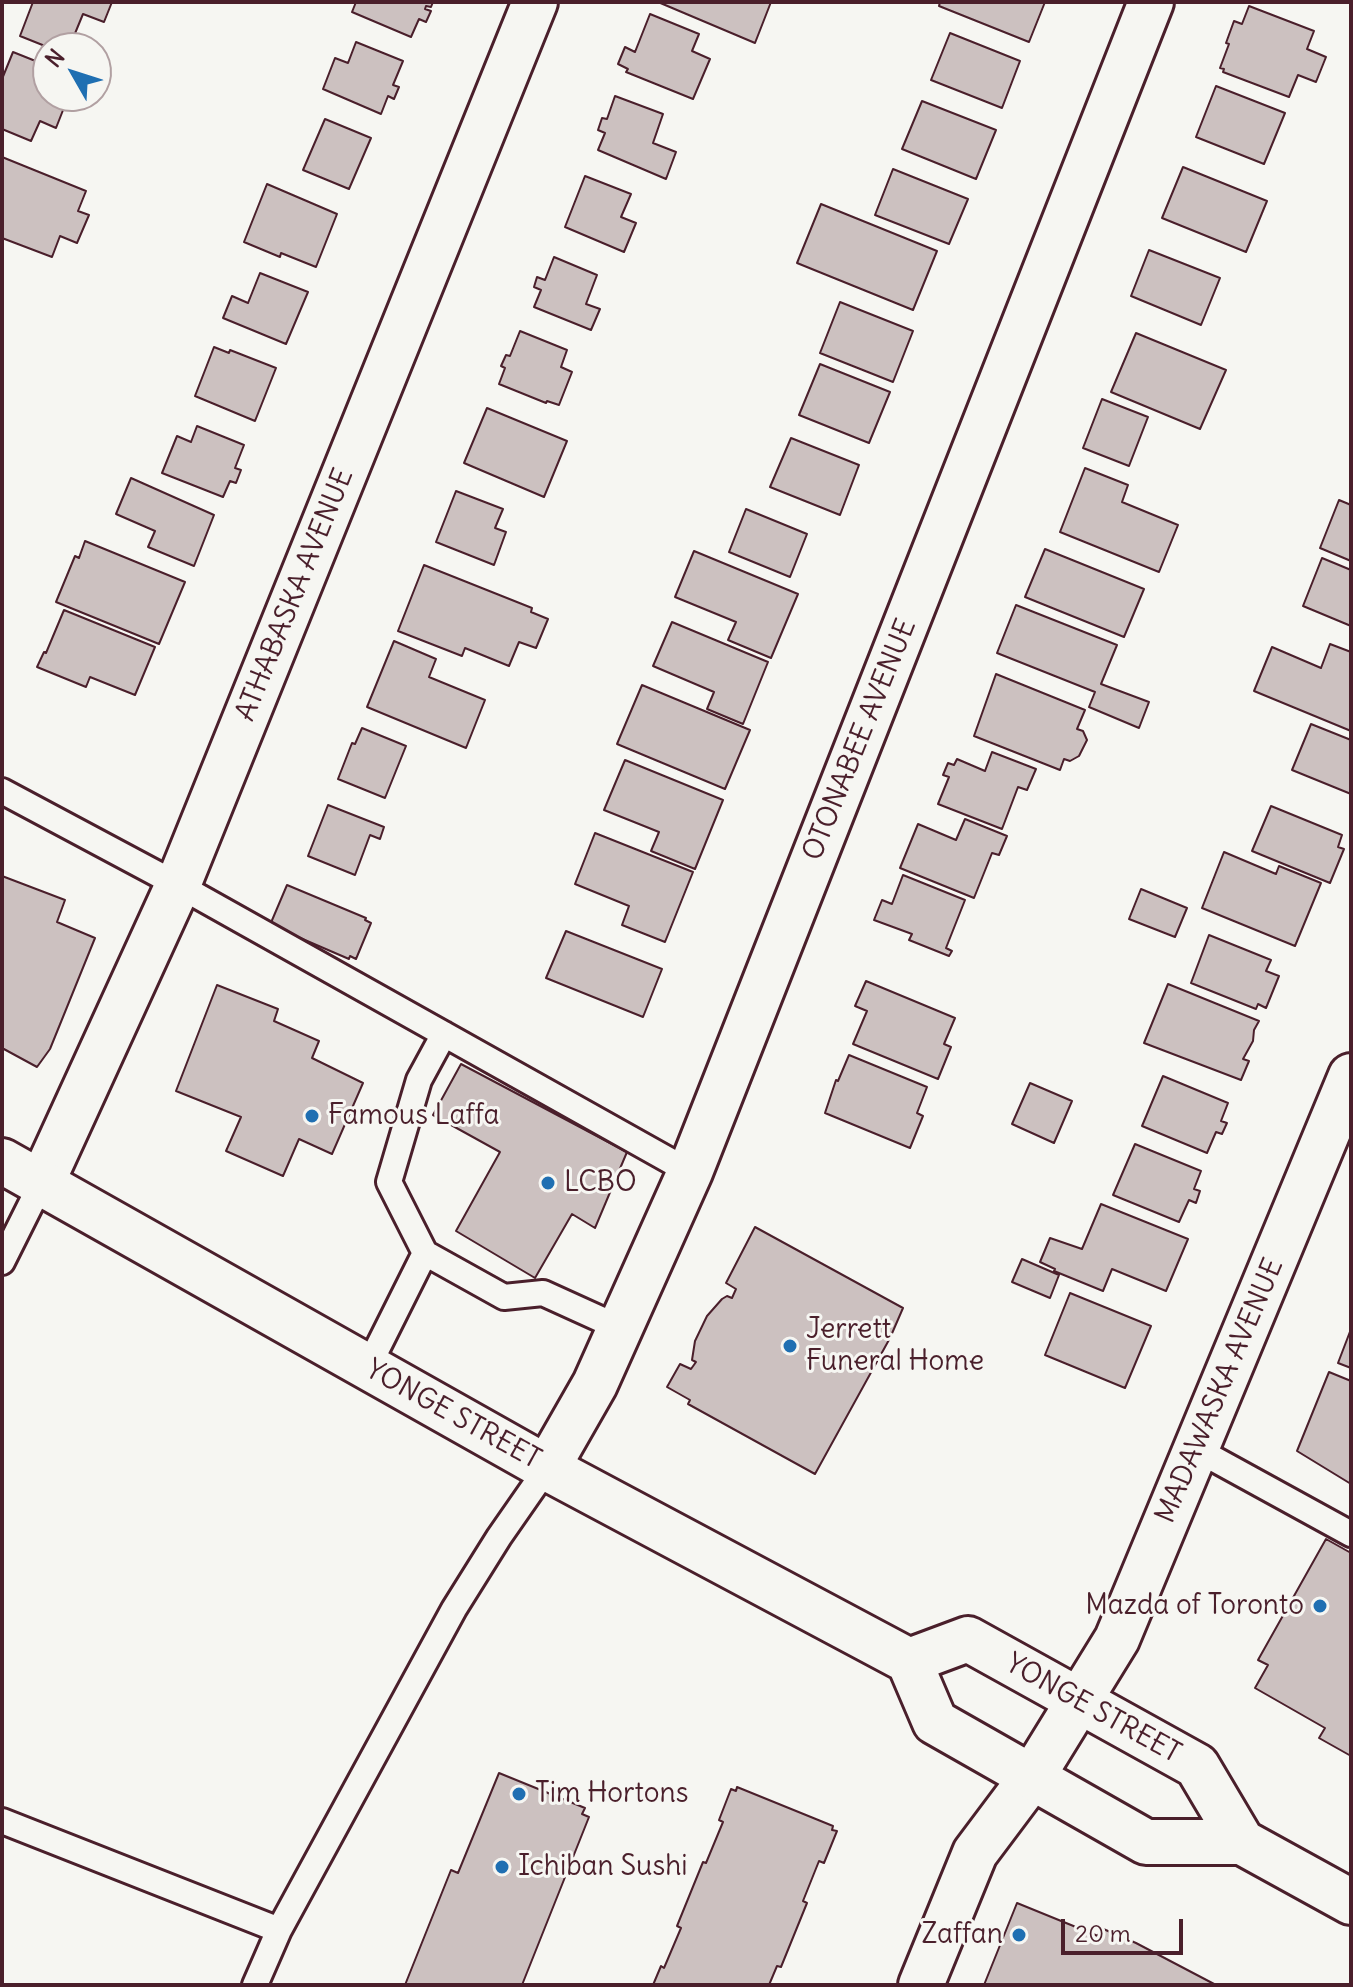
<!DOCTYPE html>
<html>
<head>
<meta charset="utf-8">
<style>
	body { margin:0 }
	#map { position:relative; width:1353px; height:1987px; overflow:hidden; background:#f6f6f2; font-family:Delius,sans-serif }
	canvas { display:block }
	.frame { position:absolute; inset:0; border:4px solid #4a1f2b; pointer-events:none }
	.north { position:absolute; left:32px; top:32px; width:80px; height:80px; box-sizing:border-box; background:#f6f6f2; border:2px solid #b1a0a2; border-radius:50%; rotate:309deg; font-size:22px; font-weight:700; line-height:32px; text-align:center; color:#4a1f2b }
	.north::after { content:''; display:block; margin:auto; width:28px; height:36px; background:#1f6fb2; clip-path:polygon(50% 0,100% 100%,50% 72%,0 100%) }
	.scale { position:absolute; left:1061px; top:1919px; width:122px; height:36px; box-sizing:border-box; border:4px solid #4a1f2b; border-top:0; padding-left:10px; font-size:24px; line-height:28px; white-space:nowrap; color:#4a1f2b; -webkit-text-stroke:6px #f6f6f2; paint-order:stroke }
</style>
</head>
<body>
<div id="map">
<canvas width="1353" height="1987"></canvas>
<div class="frame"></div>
<div class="north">N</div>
<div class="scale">20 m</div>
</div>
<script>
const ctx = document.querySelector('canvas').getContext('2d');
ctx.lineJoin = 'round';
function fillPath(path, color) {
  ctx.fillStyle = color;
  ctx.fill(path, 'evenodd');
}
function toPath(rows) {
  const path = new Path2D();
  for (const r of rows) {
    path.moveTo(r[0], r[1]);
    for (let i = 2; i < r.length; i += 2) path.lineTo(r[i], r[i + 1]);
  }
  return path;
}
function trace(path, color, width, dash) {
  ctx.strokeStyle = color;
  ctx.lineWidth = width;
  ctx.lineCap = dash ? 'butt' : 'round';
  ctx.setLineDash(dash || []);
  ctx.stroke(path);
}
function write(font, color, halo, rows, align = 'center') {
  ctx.font = font + ' Delius,sans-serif';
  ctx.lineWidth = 6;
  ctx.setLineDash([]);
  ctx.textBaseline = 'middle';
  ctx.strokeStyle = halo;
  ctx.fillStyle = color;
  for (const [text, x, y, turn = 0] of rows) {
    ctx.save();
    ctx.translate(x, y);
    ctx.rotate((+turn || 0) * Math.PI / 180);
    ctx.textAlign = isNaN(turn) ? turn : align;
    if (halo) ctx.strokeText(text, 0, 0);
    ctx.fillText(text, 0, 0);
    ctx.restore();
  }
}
const building = toPath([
	[33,2,112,2,104,22,83,14,69,48,50,48,20,36,33,2],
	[356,2,433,2,431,7,426,6,425,9,431,11,426,22,419,19,411,37,352,12,356,2],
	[658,2,771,2,755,43,658,2],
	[940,2,1045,2,1029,42,939,6,940,2],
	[1249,6,1314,31,1307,49,1326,57,1316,82,1298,75,1289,97,1223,72,1224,69,1220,68,1229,44,1226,43,1234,21,1242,24,1249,6],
	[650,14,699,34,692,51,710,59,693,99,626,72,628,69,618,64,625,47,635,52,650,14],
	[950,33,1020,61,1002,108,931,80,950,33],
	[356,42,403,61,393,85,399,87,394,99,388,96,381,114,323,89,335,58,348,63,356,42],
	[13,52,48,66,48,96,58,96,67,100,56,128,40,121,31,141,2,129,2,79,13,52],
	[1216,86,1285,113,1264,164,1196,137,1216,86],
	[615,96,663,114,653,143,676,152,666,179,598,150,605,133,598,130,602,118,607,119,615,96],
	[922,101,996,130,976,179,902,149,922,101],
	[325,119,371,138,349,189,303,170,325,119],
	[2,157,86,191,78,211,89,215,77,243,60,236,52,257,2,238,2,157],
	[1183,167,1267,201,1246,252,1162,218,1183,167],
	[893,169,968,199,949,244,875,215,893,169],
	[585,176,631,194,621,217,636,223,624,252,565,227,585,176],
	[267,184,337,214,316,267,281,253,280,257,244,242,267,184],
	[821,204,937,251,913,310,797,263,821,204],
	[1149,250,1220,278,1201,325,1131,296,1149,250],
	[554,257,597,275,586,304,600,309,591,330,534,307,541,290,534,287,537,277,545,280,554,257],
	[260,273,308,292,286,344,223,318,232,296,248,303,260,273],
	[840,302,913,331,893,382,820,353,840,302],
	[520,331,567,350,561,367,572,372,559,405,547,401,546,403,499,384,505,368,501,366,506,355,510,356,520,331],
	[1136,333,1226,370,1200,429,1111,392,1136,333],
	[214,347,229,353,230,350,276,368,255,421,195,396,214,347],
	[820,364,890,392,869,443,799,415,820,364],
	[1102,399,1148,417,1129,466,1083,448,1102,399],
	[487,408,567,441,544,497,464,463,487,408],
	[197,426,244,445,235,468,241,470,236,483,230,481,223,497,162,473,177,436,191,442,197,426],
	[791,438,859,465,840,515,770,487,791,438],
	[1085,468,1128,485,1122,502,1178,525,1159,572,1060,532,1085,468],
	[131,478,214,515,194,566,148,547,155,531,116,514,131,478],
	[456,491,503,509,495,528,506,532,494,565,436,542,456,491],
	[1339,500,1351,505,1351,561,1320,548,1339,500],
	[746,509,807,534,790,577,729,552,746,509],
	[85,541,185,582,159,644,56,602,75,556,79,558,85,541],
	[1045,549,1144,589,1124,637,1025,597,1045,549],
	[694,551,798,594,771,658,728,640,736,622,675,597,694,551],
	[1322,558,1351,570,1351,626,1303,606,1322,558],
	[424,565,532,608,531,612,548,619,536,648,519,642,509,666,465,648,462,656,398,631,424,565],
	[1016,605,1117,645,1101,684,1149,702,1139,728,1089,707,1095,692,997,653,1016,605],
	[64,610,155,647,135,695,90,677,86,687,37,667,44,652,46,653,64,610],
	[672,622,768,662,743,724,707,709,714,692,653,666,672,622],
	[394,641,436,659,429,677,485,700,466,748,367,707,394,641],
	[1330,644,1351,652,1351,731,1254,691,1272,647,1321,668,1330,644],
	[996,674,1085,710,1077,729,1083,731,1087,740,1079,756,1070,761,1064,759,1060,770,974,736,996,674],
	[642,685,750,730,725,789,617,744,642,685],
	[1311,724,1351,740,1351,794,1292,770,1311,724],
	[362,728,406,746,385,798,338,779,352,743,355,744,362,728],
	[992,752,1036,769,1027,790,1018,787,1002,829,938,804,949,777,943,775,948,763,954,765,957,759,985,771,992,752],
	[625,760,723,800,695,869,651,851,659,832,604,810,625,760],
	[328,805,384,827,380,839,370,835,355,875,308,856,328,805],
	[1271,806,1342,835,1338,847,1344,849,1330,883,1252,851,1271,806],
	[965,819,1007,836,999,855,992,853,974,898,900,868,918,824,956,840,965,819],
	[595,833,693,872,665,942,622,925,629,906,575,884,595,833],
	[1224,852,1276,874,1279,866,1321,883,1295,946,1202,908,1224,852],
	[903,875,965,900,946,948,952,951,949,956,909,940,912,934,874,920,882,900,892,904,903,875],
	[2,876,65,900,57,922,95,938,50,1049,37,1067,2,1048,2,876],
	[287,885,366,918,365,920,371,923,356,959,350,956,349,959,270,925,287,885],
	[1141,889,1187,908,1175,937,1129,919,1141,889],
	[566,931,662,969,643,1017,546,978,566,931],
	[1209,935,1271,960,1266,971,1279,976,1266,1008,1258,1004,1256,1009,1191,983,1209,935],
	[866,981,955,1018,944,1044,951,1047,938,1079,853,1044,867,1011,855,1006,866,981],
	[1168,984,1259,1021,1254,1030,1253,1041,1243,1059,1249,1061,1241,1080,1144,1043,1168,984],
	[217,985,278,1009,274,1021,319,1041,312,1058,363,1083,332,1154,299,1139,283,1176,226,1151,241,1117,176,1091,217,985],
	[849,1055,927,1087,917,1113,923,1116,910,1148,825,1113,836,1080,838,1081,849,1055],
	[461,1064,627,1152,595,1228,572,1214,535,1278,456,1231,500,1152,433,1115,461,1064],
	[1163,1076,1228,1103,1221,1121,1227,1123,1222,1134,1216,1132,1207,1153,1142,1126,1163,1076],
	[1030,1083,1072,1101,1054,1143,1012,1124,1030,1083],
	[1135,1144,1201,1171,1194,1189,1200,1191,1196,1203,1189,1200,1179,1222,1113,1195,1135,1144],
	[1101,1204,1188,1239,1166,1291,1112,1269,1103,1291,1054,1271,1055,1269,1040,1262,1050,1238,1082,1249,1101,1204],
	[755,1227,903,1308,890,1338,815,1474,688,1404,690,1400,667,1387,680,1364,691,1369,696,1362,692,1360,695,1341,707,1316,722,1299,727,1296,732,1298,736,1289,726,1283,755,1227],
	[1022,1259,1059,1275,1050,1298,1012,1282,1022,1259],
	[1070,1293,1151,1326,1125,1388,1045,1355,1070,1293],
	[1351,1329,1351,1368,1338,1363,1351,1329],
	[1329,1372,1351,1381,1351,1484,1297,1451,1329,1372],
	[1326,1539,1351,1553,1351,1756,1319,1738,1325,1728,1255,1688,1268,1665,1258,1660,1326,1539],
	[499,1773,585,1808,582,1814,589,1817,522,1985,405,1985,451,1870,458,1873,499,1773],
	[737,1787,833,1826,832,1830,837,1831,824,1863,819,1861,803,1901,807,1903,781,1967,777,1966,769,1985,653,1985,661,1966,664,1968,681,1928,677,1926,703,1862,706,1863,723,1822,719,1820,731,1789,736,1791,737,1787],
	[1017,1903,1098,1936,1101,1928,1136,1943,1216,1985,984,1985,1017,1903]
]);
fillPath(building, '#ccc1c0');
trace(building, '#4a1f2b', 2);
const service = toPath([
	[2,791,178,885,690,1172],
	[425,1253,389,1182,419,1080,444,1034],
	[2,1262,42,1182],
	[368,1367,425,1253,504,1297,543,1293,620,1328],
	[1196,1449,1351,1534],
	[2,1821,279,1930],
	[255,1985,279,1930,454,1609,499,1537,547,1468]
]);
const minor = toPath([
	[42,1182,178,885,535,2],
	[547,1468,595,1384,690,1172,1151,2],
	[921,1985,975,1853,1032,1777,1117,1639,1351,1076]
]);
const primary = toPath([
	[2,1161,547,1468,909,1661,935,1722,1146,1842,1242,1842,1351,1902],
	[909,1661,968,1639,1197,1766,1242,1842]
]);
trace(service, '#4a1f2b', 30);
trace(minor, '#4a1f2b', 50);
trace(primary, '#4a1f2b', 50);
trace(service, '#f6f6f2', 24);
trace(minor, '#f6f6f2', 44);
trace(primary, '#f6f6f2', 44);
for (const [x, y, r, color] of [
	[312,1116,8,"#1f6fb2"],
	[548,1183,8,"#1f6fb2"],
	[790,1346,8,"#1f6fb2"],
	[1320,1606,8,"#1f6fb2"],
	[519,1794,8,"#1f6fb2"],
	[502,1867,8,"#1f6fb2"],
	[1019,1935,8,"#1f6fb2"]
]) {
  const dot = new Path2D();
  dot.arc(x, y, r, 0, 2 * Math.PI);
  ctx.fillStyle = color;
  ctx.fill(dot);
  trace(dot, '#f6f6f2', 3);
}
write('28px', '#4a1f2b', '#f6f6f2', [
	["ATHABASKA AVENUE",295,595,-68],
	["OTONABEE AVENUE",860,740,-68],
	["MADAWASKA AVENUE",1220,1391,-67],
	["YONGE STREET",453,1415,29],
	["YONGE STREET",1093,1709,29]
]);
write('28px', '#4a1f2b', '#f6f6f2', [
	["Famous Laffa",328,1116],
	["LCBO",564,1183],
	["Jerrett",806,1330],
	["Funeral Home",806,1362],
	["Mazda of Toronto",1304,1606,"right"],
	["Tim Hortons",535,1794],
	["Ichiban Sushi",518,1867],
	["Zaffan",1003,1935,"right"]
], 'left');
</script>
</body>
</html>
